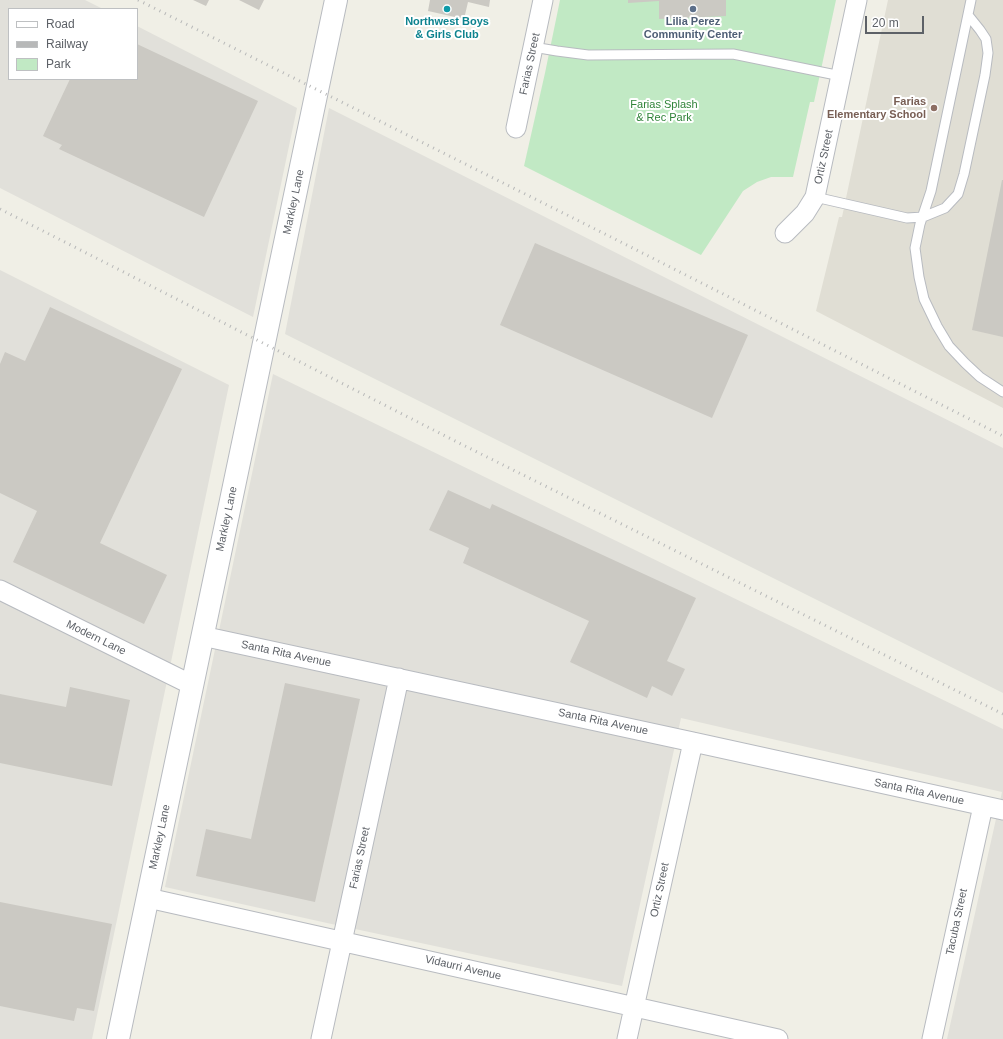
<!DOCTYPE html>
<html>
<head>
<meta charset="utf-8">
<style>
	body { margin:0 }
	#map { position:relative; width:1003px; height:1039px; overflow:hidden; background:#f0efe6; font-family:Arial,sans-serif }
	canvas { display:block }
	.legend { position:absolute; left:8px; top:8px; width:130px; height:72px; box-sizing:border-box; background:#fff; border:1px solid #bec0c2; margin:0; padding:5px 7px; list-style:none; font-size:12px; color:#5d6167 }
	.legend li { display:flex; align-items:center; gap:8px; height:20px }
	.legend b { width:20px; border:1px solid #bec0c2 }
	.scale { position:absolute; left:865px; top:16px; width:59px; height:18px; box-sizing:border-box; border:2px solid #5d6167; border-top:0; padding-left:5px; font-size:12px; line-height:14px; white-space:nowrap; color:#5d6167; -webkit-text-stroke:3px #fff; paint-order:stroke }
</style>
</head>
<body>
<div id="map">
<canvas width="1003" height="1039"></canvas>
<ul class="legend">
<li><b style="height:5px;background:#fff"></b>Road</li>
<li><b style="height:5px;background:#b7b8b8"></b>Railway</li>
<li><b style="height:11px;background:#c1e9c4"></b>Park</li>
</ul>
<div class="scale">20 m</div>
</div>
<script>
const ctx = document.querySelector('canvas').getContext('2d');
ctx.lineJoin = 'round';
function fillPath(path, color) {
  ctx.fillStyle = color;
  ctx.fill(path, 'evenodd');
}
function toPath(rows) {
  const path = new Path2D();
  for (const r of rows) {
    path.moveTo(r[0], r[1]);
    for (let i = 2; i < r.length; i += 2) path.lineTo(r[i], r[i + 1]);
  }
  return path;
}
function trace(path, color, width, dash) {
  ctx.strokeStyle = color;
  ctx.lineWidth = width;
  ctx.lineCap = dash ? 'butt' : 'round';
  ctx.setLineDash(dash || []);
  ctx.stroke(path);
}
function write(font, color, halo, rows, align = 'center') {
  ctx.font = font + ' Arial,sans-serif';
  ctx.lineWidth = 4;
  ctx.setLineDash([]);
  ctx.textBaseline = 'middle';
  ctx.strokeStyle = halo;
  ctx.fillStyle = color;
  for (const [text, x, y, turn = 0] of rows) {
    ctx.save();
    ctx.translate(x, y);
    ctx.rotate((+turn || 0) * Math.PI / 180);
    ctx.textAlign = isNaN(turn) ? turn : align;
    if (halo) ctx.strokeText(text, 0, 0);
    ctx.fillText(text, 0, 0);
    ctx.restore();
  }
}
fillPath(toPath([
	[0,0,85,0,103,9,9,9,9,79,137,79,137,26,297,108,253,317,0,188],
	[329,108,1003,448,1003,693,285,334],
	[0,270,229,385,92,1039,0,1039],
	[273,374,1003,729,1003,1039,947,1039,1002,792,681,718,622,986,327,923,165,887]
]), '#e1e0da');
fillPath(toPath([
	[888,0,1003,0,1003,408,816,311,839,217,842,217]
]), '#e0ded4');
fillPath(toPath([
	[560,0,836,0,814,102,810,102,793,177,771,177,757,182,743,191,701,255,524,166,545,73]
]), '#c1e9c4');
fillPath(toPath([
	[193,0,209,0,206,6],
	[239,0,264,0,259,10],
	[430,0,490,0,489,7,468,2,464,19,428,11],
	[628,0,726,0,726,16,659,19,659,1,628,3],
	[137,44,258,101,204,217,59,149,62,145,43,136,70,79,137,79],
	[1002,180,1003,180,1003,337,972,330],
	[535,243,748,335,712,418,500,325],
	[50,307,182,369,100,543,167,575,144,624,13,562,37,511,0,493,0,364,5,352,25,361],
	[448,490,490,509,492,504,696,598,667,661,685,669,672,696,652,686,647,698,570,662,589,621,463,563,469,548,429,530],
	[285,683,360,699,315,902,196,876,206,829,251,839],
	[70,687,130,700,112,786,0,763,0,694,66,707],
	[0,902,112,924,94,1011,77,1008,74,1021,0,1006]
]), '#cbc9c3');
const service = toPath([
	[971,0,931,191,920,224,915,248,919,277,924,299,937,326,949,346,965,363,980,377,1003,392],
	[533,47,557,51,588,55,733,54,841,76],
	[815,197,907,218,923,217,945,208,958,194,964,174,985,75,988,53,986,39,980,30,968,15]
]);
const minor = toPath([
	[516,128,543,0],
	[785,233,805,213,815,197,857,0],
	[0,590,192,685],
	[202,636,693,742,1003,810],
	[148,898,778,1039],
	[321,1039,399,678],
	[627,1039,693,742],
	[932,1039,983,806]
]);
const tertiary = toPath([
	[118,1039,336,0]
]);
trace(service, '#b8bbc0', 11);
trace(minor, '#b8bbc0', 21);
trace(tertiary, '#b8bbc0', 24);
trace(service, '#fff', 9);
trace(minor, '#fff', 19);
trace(tertiary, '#fff', 22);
trace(toPath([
	[138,0,605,234,1003,436],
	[0,209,461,444,1003,714]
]), '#b7b8b8', 3, [1, 5]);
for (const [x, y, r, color] of [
	[447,9,4,"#0f9aa8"],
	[693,9,4,"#5c6f8a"],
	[934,108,4,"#8d6e63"]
]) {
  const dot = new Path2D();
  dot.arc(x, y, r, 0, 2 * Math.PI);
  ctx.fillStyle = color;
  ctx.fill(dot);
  trace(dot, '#fff', 1.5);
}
write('bold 11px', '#0d838f', '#fff', [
	["Northwest Boys",447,22],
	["& Girls Club",447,35]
]);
write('bold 11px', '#4e5e75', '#fff', [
	["Lilia Perez",693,22],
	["Community Center",693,35]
]);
write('11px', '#5d6167', '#fff', [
	["Farias Street",530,64,-78],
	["Ortiz Street",824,157,-78],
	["Markley Lane",294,202,-78],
	["Markley Lane",227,519,-78],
	["Modern Lane",96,638,26],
	["Santa Rita Avenue",286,654,12],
	["Santa Rita Avenue",603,722,12],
	["Santa Rita Avenue",919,792,12],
	["Markley Lane",160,837,-78],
	["Farias Street",360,858,-78],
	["Ortiz Street",660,890,-78],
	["Tacuba Street",957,922,-78],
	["Vidaurri Avenue",463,968,13]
]);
write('bold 11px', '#785e54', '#fff', [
	["Farias",926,102],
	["Elementary School",926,115]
], 'right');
write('11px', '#308339', '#fff', [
	["Farias Splash",664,105],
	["& Rec Park",664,118]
]);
</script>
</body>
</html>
